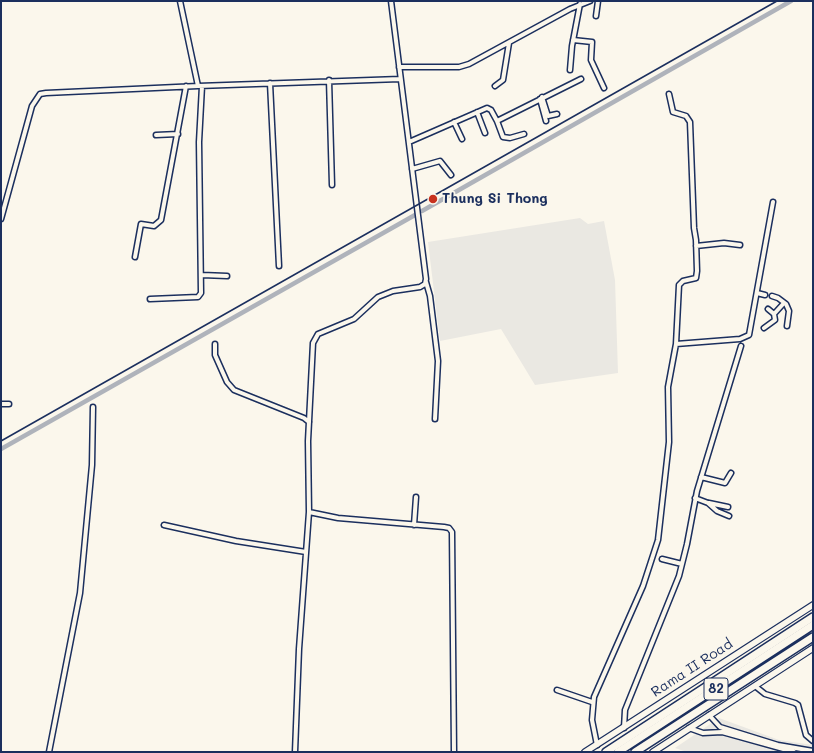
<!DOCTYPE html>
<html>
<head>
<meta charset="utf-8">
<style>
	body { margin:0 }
	#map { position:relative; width:814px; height:753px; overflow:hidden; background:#fbf7ec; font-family:Mali,sans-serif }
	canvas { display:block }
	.frame { position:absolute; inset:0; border:2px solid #1b2f5e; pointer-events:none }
</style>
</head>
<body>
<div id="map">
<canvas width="814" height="753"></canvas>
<div class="frame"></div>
</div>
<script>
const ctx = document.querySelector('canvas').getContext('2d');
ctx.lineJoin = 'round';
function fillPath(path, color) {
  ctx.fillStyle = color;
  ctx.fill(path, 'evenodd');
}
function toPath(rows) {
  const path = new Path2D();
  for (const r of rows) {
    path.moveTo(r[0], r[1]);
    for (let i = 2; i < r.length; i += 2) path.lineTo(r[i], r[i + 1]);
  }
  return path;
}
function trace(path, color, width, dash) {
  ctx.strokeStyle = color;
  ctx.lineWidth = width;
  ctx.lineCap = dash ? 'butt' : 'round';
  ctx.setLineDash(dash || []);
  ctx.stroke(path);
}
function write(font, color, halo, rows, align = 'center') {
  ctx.font = font + ' Mali,sans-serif';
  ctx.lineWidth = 3.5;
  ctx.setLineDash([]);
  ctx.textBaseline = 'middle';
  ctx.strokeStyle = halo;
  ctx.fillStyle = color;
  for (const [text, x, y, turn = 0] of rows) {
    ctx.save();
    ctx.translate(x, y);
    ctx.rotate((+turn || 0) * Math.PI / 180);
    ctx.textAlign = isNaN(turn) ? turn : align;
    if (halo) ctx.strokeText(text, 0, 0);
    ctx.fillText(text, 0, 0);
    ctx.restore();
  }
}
fillPath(toPath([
	[580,218,588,224,604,221,615,280,618,373,535,385,501,329,440,341,428,242],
	[719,718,779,740,813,745,813,752,687,752,675,748]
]), '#eae8e2');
trace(toPath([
	[422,211,791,1],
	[1,449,415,215]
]), '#afb3bb', 4.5);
const minor = toPath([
	[180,1,198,86],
	[596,16,598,1],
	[573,40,592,42,591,60,604,88],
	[399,67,459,67,469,64,570,9,590,1],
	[570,70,572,46,580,4],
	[329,80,332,185],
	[270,83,279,266],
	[495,86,503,80,509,43],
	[669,94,673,112,686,116,690,122,694,228,696,240,697,271,696,278,683,281,679,285,676,344],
	[542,97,548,116,557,114],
	[540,99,546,121],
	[477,112,485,133],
	[497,121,503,137,510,138,524,134],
	[454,122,462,139],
	[156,135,178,134],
	[409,142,487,108,491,110,497,121,581,79],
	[412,169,440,161,451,175],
	[1,219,32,106,40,94,46,93,198,86,400,79],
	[696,246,724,243,740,245],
	[135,257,141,224,154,226,161,220,186,86],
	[202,275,227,276],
	[426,282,430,296,438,361,435,419],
	[757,293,765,295],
	[772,296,778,298,786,304,789,311,787,326],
	[150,299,198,297,201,293,199,142,202,86],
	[774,314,784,303],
	[764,328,775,320,774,314,768,309],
	[215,344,215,355,227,382,234,390,304,418,309,422],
	[1,404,9,404],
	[701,477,725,483,731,473],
	[695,498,708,503,717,511,729,516],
	[709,503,728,507],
	[309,512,338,518,444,527,449,528,452,532,454,752],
	[164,525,236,541,306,552],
	[414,525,416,497],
	[662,559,682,564],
	[755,686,765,694,795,703,798,705,806,735,813,741],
	[557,690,592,702],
	[709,715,720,727,778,745,813,751],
	[624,728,625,710,679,576,687,544,697,491,741,346],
	[689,728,703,733,722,732,794,752],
	[597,745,592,720,594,697,643,586,658,540,669,442,668,387,676,344,740,339,749,335,773,202],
	[49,752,80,593,92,465,93,407],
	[295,752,299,649,309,512,308,441,313,343,318,334,354,319,378,297,393,291,420,287,425,284,426,279,391,1]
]);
const secondary = toPath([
	[585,752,813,605],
	[653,752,813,648]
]);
const trunk = toPath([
	[606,752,813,617]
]);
const motorway = toPath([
	[618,752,813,625],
	[635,752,813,637]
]);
trace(minor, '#1b2f5e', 7);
trace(secondary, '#1b2f5e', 8);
trace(trunk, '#1b2f5e', 10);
trace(motorway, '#1b2f5e', 10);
trace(minor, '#fbf7ec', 4);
trace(secondary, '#fbf7ec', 5.5);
trace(trunk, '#fbf7ec', 7);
trace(motorway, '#fbf7ec', 7);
trace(toPath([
	[1,441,777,1]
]), '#1b2f5e', 1.5);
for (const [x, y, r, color] of [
	[433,199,5,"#c8321e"]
]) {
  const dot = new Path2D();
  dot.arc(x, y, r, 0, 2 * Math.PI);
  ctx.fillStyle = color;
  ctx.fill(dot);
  trace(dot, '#fbf7ec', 1.5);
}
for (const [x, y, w] of [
	[716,689,24]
]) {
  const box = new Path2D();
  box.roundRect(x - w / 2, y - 11, w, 22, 3);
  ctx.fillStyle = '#fbf7ec';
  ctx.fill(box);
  trace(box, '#1b2f5e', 1);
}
write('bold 13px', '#1b2f5e', null, [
	["82",716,689]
]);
write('bold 14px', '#1b2f5e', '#fbf7ec', [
	["Thung Si Thong",442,199]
], 'left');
write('14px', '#1b2f5e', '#fbf7ec', [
	["Rama II Road",692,668,-33]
]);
</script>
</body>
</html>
